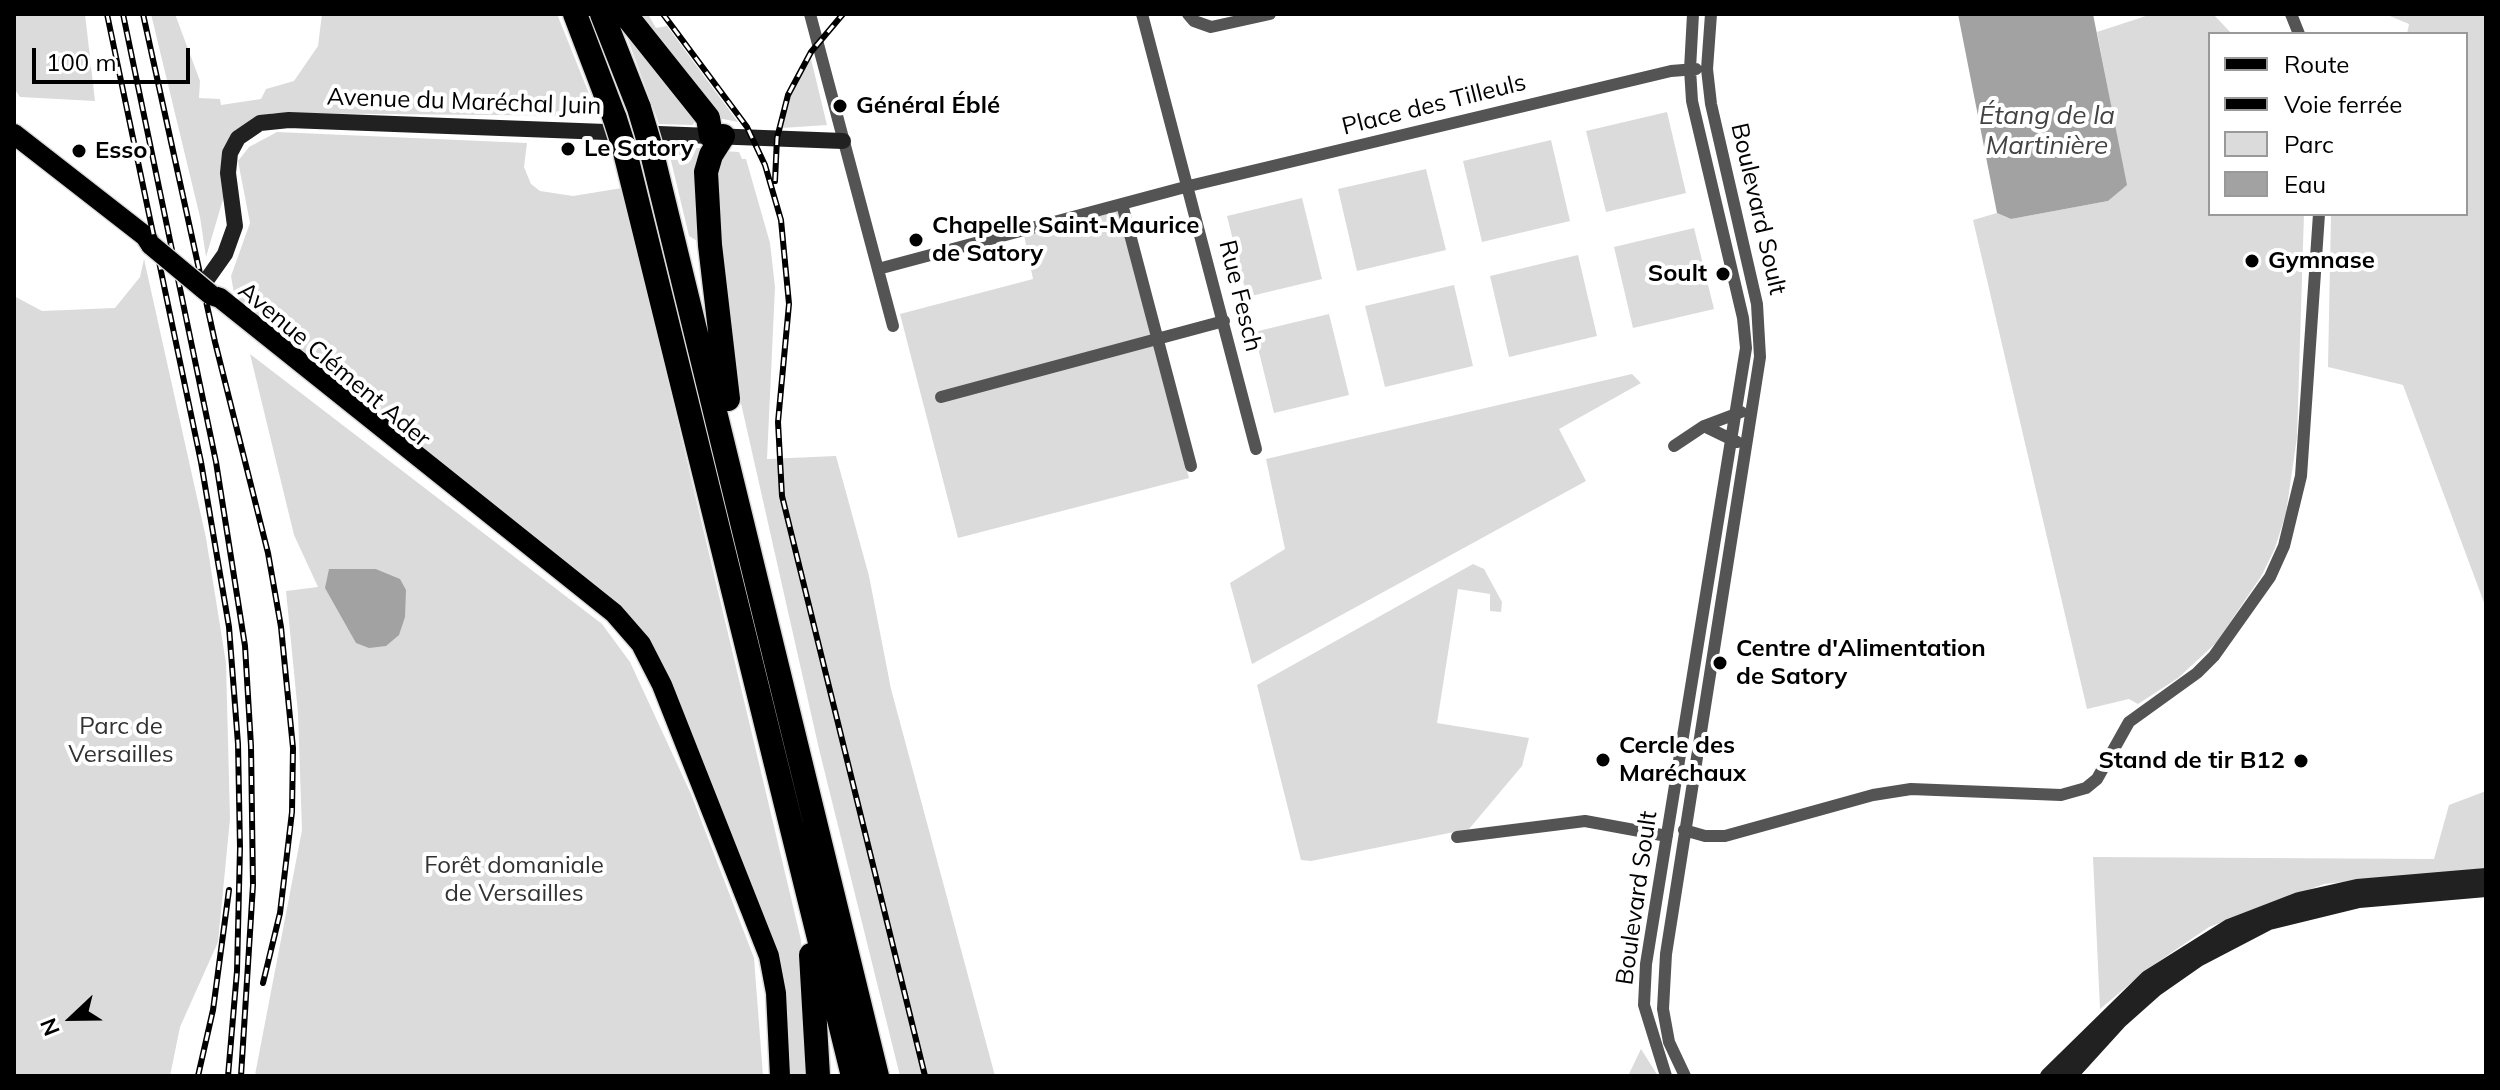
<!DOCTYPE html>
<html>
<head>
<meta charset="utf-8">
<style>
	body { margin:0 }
	#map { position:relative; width:2500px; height:1090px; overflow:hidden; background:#fff; font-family:Mulish,sans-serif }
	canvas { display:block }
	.frame { position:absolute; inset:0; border:16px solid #000; pointer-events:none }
	.legend { position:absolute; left:2208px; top:32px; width:260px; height:184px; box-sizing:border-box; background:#fff; border:2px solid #999; margin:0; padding:10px 14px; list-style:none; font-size:24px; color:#000 }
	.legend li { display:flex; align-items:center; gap:16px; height:40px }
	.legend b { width:40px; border:2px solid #999 }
	.north { position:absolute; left:32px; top:978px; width:80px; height:80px; -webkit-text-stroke:6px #fff; paint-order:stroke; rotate:248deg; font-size:22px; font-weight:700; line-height:32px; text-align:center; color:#000 }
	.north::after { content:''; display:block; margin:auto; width:28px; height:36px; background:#000; clip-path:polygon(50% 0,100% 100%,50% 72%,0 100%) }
	.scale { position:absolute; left:32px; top:48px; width:158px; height:36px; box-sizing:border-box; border:4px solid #000; border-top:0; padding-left:10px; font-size:24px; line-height:28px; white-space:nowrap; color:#000; -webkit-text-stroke:6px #fff; paint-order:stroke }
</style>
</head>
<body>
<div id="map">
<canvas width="2500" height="1090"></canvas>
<div class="frame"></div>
<ul class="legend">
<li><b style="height:10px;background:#000"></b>Route</li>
<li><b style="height:10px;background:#000"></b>Voie ferrée</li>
<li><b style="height:22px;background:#dbdbdb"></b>Parc</li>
<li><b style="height:22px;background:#a2a2a2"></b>Eau</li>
</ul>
<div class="north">N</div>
<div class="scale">100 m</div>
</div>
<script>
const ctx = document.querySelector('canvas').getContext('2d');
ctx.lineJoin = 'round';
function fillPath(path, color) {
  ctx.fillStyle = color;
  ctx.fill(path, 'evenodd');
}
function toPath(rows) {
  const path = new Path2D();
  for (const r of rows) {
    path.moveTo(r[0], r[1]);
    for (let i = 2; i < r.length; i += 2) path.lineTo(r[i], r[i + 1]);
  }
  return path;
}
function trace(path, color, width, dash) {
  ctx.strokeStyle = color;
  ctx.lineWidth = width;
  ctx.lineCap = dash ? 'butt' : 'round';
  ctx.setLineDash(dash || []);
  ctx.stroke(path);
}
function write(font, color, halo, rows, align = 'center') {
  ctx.font = font + ' Mulish,sans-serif';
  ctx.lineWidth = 8;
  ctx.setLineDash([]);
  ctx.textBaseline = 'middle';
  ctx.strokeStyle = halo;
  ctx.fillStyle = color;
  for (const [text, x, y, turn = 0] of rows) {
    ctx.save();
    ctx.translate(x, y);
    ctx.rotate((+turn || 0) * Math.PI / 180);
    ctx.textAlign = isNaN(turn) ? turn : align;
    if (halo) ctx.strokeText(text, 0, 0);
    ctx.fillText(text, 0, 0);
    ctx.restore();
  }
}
fillPath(toPath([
	[14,14,85,14,95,101,20,97,14,88],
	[151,14,175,14,200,81,199,98,220,99,221,105,261,99,266,89,294,81,318,46,322,14,557,14,598,116,272,113,244,128,206,257,200,217],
	[636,14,648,14,656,28,667,26,738,122,718,118],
	[2152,14,2213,14,2232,34,2210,34,2210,214,2304,214,2297,437,2286,513,2275,548,2262,575,2216,643,2178,678,2138,704,2129,699,2087,709,1973,220,1997,213,2011,219,2108,201,2126,185,2097,32],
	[2385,14,2486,14,2486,608,2403,385,2328,367,2331,214,2466,214,2466,34,2407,34,2409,24],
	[621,21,696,118,693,125,659,124],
	[811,59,827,125,782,128,791,95],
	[1667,112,1686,193,1606,212,1586,131],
	[277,132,527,143,524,167,531,184,540,191,573,196,622,188,801,940,811,1076,787,1076,770,948,649,655,235,299,231,276,250,223,238,161,249,147],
	[1551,140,1570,221,1482,242,1463,161],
	[668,148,706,148,704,245,689,236],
	[723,151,739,152,742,159,746,159,770,243,775,287,767,459,836,456,869,576,891,689,995,1076,900,1076,819,749,729,350,715,165],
	[1426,169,1446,250,1357,271,1338,189],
	[1302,198,1322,279,1247,297,1227,216],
	[1118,210,1189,478,958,538,900,314,1033,279,1024,235],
	[1694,228,1714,309,1633,328,1614,247],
	[1578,255,1597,336,1509,357,1490,276],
	[144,259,206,538,226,663,230,819,218,942,180,1027,170,1076,14,1076,14,296,42,311,115,308,140,277],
	[1454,285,1473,366,1385,387,1365,306],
	[1329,314,1349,395,1274,413,1254,332],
	[250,354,602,624,630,662,691,794,754,958,763,1076,255,1075,302,830,298,713,286,591,318,587,294,535],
	[330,569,376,569,399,579,405,590],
	[1632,374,1641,383,1559,429,1586,481,1252,664,1230,583,1285,549,1266,459],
	[1473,564,1484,569,1502,602,1501,612,1490,611,1490,594,1458,589,1437,723,1529,738,1522,766,1469,829,1311,861,1301,860,1257,685],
	[2486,791,2486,868,2324,884,2209,927,2149,968,2100,1009,2093,857,2434,859,2449,805],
	[1641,1049,1658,1076,1628,1076]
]), '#dbdbdb');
fillPath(toPath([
	[1958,14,2093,14,2127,185,2108,201,2011,219,1997,213],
	[329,569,376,569,400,579,406,590,405,617,399,635,386,646,369,648,356,643,325,588]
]), '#a2a2a2');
const primary = toPath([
	[14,134,145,236,151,245],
	[211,295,220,298,614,613,641,644,662,685,769,956,776,993,780,1076]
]);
const highway = toPath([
	[575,14,615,119],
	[602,14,639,108],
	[625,14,708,118,711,136],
	[723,136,711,155,706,172,710,245,728,399],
	[623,144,853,1076],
	[650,145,877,1076],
	[811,955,818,1076]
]);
trace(primary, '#dbdbdb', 23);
trace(highway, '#dbdbdb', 27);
trace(toPath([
	[810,14,893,326],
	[1142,14,1256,449],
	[1188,14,1194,21,1211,27,1270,14],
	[2291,14,2299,34],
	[1122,204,1191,466],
	[878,269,1189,186,1671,71,1696,69],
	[941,397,1224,321],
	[1704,426,1737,442],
	[1674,446,1704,426,1741,412],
	[1684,830,1705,836,1725,836,1873,795,1911,789,2061,795,2086,788,2097,779,2129,722,2197,673,2214,656,2270,577,2284,546,2301,476,2319,214],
	[1457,837,1585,821,1667,836],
	[1666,1076,1644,1005,1646,964,1746,348,1743,318,1692,101,1690,69,1693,14],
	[1685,1076,1669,1042,1663,1009,1666,954,1760,357,1757,304,1711,104,1707,69,1711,14]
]), '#545454', 12);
trace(toPath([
	[208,278,225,254,235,226,228,173,230,153,238,138,260,123,289,120,843,141],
	[2048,1076,2148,978,2229,927,2299,900,2357,887,2486,876],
	[2069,1076,2119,1021,2155,989,2198,959,2269,922,2359,900,2486,889]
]), '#212121', 16);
trace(primary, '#000', 20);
trace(highway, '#000', 24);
const rail = toPath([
	[107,14,201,462,229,627,238,744,240,848,237,971,228,1076],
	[123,14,216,462,245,646,251,746,253,885,241,1076],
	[143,14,215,342,268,553,281,627,293,748,292,812,280,913,263,983],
	[663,14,747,127,765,165,781,220,789,304,778,422,782,496,925,1076],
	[775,181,777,138,788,95,811,52,843,14],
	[198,1076,213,1010,229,890]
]);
trace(rail, '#000', 6);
trace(rail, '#fff', 3, [9]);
const primaryBridge = toPath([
	[151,245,211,295]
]);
const highwayBridge = toPath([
	[639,108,650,145],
	[615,119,623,144]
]);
trace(primaryBridge, '#dbdbdb', 23, []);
trace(highwayBridge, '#dbdbdb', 27, []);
trace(primaryBridge, '#000', 20);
trace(highwayBridge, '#000', 24);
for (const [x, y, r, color] of [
	[840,106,8,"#000"],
	[568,149,8,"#000"],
	[79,151,8,"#000"],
	[916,240,8,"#000"],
	[2252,261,8,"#000"],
	[1723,274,8,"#000"],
	[1720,663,8,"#000"],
	[1603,760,8,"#000"],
	[2301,761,8,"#000"]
]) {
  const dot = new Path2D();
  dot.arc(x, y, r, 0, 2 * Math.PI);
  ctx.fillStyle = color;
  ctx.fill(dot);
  trace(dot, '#fff', 3);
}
write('24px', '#000', '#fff', [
	["Avenue du Maréchal Juin",464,102,2],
	["Place des Tilleuls",1434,105,-14],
	["Boulevard Soult",1758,209,77],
	["Rue Fesch",1240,296,76],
	["Avenue Clément Ader",334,365,40],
	["Boulevard Soult",1637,898,-82]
]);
write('bold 24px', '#000', '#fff', [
	["Général Éblé",856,106],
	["Le Satory",584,149],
	["Esso",95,151],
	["Chapelle Saint-Maurice",932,226],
	["de Satory",932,254],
	["Gymnase",2268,261],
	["Soult",1707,274,"right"],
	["Centre d'Alimentation",1736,649],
	["de Satory",1736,677],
	["Cercle des",1619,746],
	["Maréchaux",1619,774],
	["Stand de tir B12",2285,761,"right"]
], 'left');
write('24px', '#323232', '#fff', [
	["Parc de",121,727],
	["Versailles",121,755],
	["Forêt domaniale",514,866],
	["de Versailles",514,894]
]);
write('italic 26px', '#434343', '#fff', [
	["Étang de la",2047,116],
	["Martinière",2047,146]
]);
</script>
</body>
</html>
